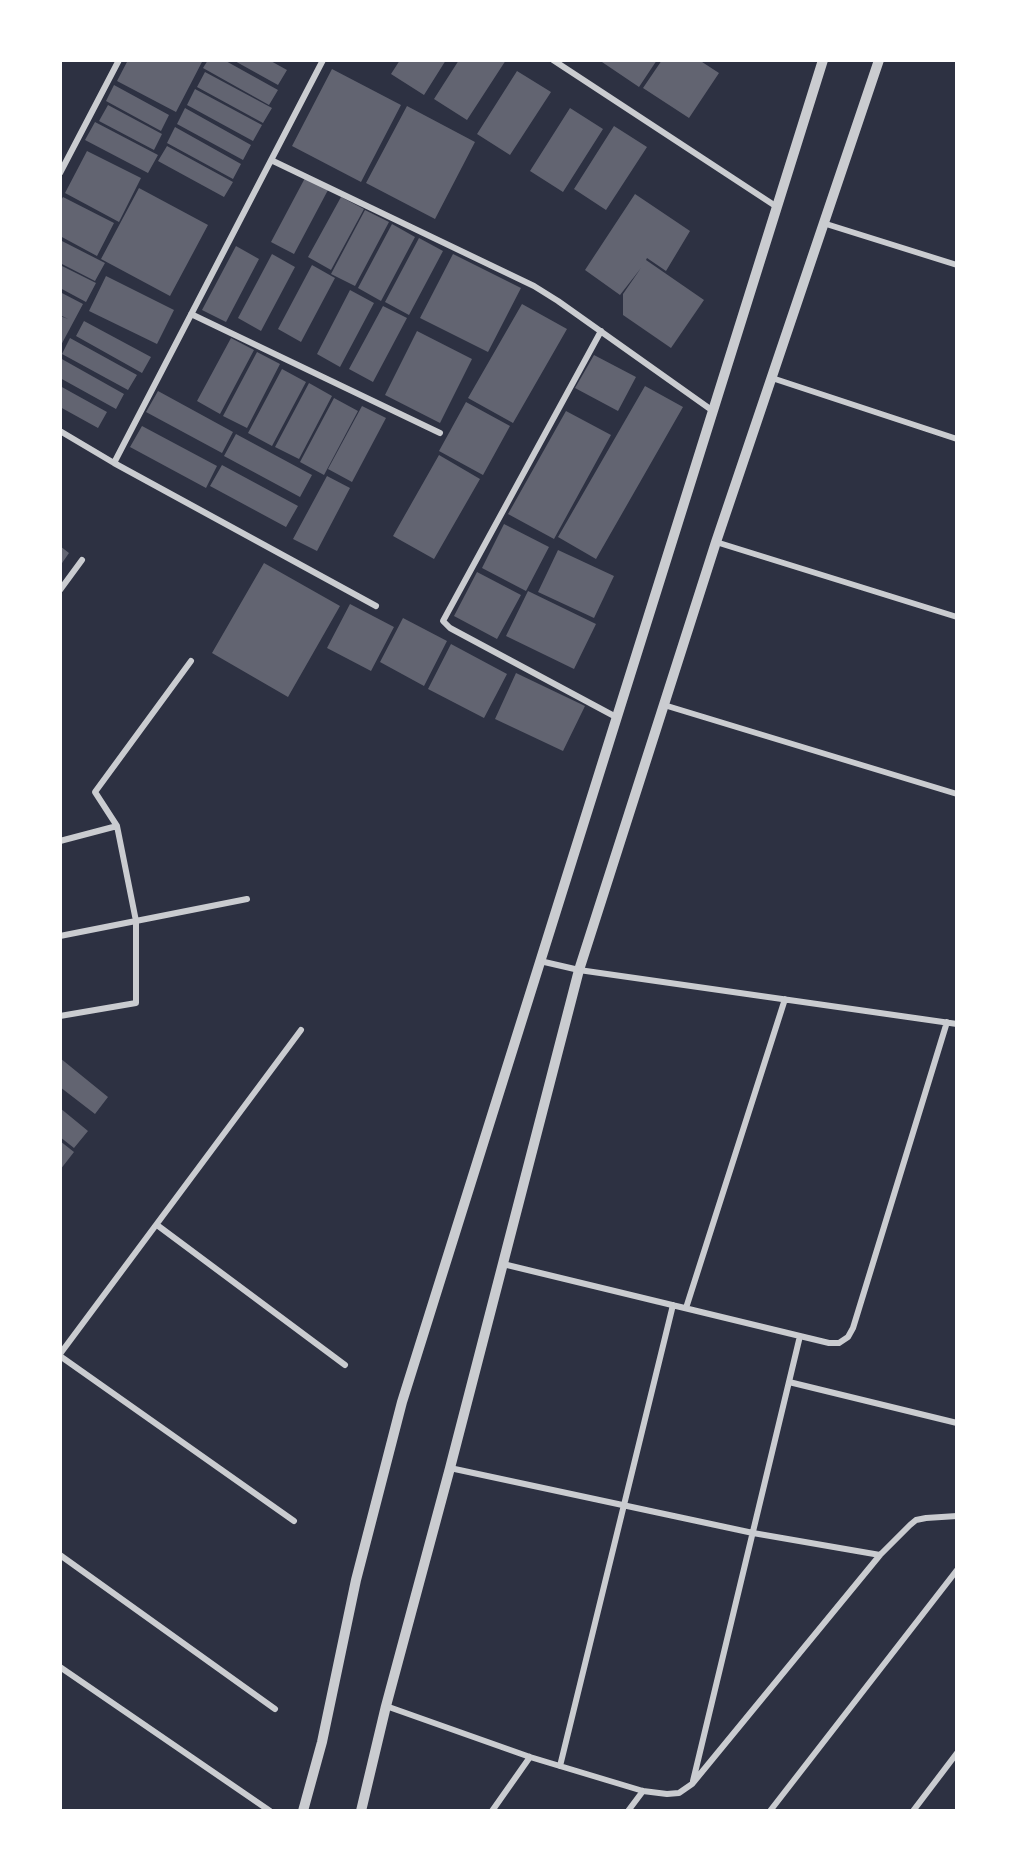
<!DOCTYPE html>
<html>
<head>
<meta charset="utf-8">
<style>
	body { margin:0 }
	#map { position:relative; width:1017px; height:1871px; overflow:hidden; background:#2d3142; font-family:Poppins,sans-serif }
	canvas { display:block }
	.frame { position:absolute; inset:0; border:62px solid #fff; pointer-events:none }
</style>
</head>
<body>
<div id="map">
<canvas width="1017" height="1871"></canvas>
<div class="frame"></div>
</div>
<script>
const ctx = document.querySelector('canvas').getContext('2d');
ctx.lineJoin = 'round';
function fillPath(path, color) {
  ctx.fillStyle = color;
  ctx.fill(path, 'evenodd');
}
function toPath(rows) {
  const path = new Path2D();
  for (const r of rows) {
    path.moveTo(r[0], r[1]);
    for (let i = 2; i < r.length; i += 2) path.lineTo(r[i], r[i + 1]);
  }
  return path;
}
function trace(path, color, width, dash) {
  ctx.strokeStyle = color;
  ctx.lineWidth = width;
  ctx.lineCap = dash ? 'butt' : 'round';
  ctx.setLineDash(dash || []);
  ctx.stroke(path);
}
fillPath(toPath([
	[128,60,203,60,176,112,117,81],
	[208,60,224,60,278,90,269,105,203,68],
	[233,60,269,60,287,70,278,85],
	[400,60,446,60,424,95,391,74],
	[459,60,506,60,467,120,434,99],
	[599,60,657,60,639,87],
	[662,60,699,60,719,73,689,118,643,88],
	[332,69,401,105,361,182,292,146],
	[517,71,551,92,510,155,477,134],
	[205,72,272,108,263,123,197,87],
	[114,85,169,115,161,131,106,101],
	[195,89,262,125,253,141,187,105],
	[108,105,162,134,154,150,99,121],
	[407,106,475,142,435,219,366,183],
	[185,108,251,145,243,160,177,124],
	[570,108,603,129,563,192,530,171],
	[95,122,158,155,148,173,85,140],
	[614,126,647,147,606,210,574,189],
	[175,127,241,164,233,179,167,143],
	[167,146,233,182,224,197,158,161],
	[87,151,141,178,119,222,65,193],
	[305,178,328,190,294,254,271,242],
	[139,188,208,225,170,296,101,259],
	[635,194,690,231,666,271,647,258,646,260,704,300,671,348,623,315,623,294,641,268,620,295,585,270],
	[63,197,114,223,97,256,60,236,60,202],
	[341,197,364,209,331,270,308,257],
	[365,210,389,222,355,286,331,274],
	[392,224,415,237,381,301,358,288],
	[419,238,443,251,409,315,385,302],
	[60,240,105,263,95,281,60,263],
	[236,246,259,259,226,322,202,310],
	[272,254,295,267,261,331,238,318],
	[453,254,521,288,488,352,420,318],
	[60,265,96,283,86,302,60,288],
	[312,265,335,278,301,342,278,329],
	[106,276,174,310,157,344,89,311],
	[350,290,374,303,340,367,317,354],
	[60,292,83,304,60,347,60,316,68,319,60,315],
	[522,304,567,329,513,423,468,398],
	[383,306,407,318,373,382,349,369],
	[84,321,151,357,142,373,76,336],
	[417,331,472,359,440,423,385,395],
	[70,338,137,375,128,390,62,354],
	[231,338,254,350,220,414,197,401],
	[257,352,280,364,247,428,223,416],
	[594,355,636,377,618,411,575,388],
	[60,358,124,394,116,409,60,378],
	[282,369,306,382,272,446,248,433],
	[309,383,332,396,299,459,275,447],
	[60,386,107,412,98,428,60,407],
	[645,386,683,407,596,559,558,537],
	[158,391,233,432,222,453,146,412],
	[334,398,358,411,324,475,300,462],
	[466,402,510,426,483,475,439,451],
	[362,406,386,418,352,482,328,469],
	[566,411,611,435,554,539,508,514],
	[142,426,217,466,206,488,130,447],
	[236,434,312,475,300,497,224,456],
	[439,455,480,479,434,559,393,536],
	[222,465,298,506,286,527,210,486],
	[327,476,350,488,317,551,293,539],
	[504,524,549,547,526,591,482,568],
	[60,546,69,553,60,566],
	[558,550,614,576,594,618,538,592],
	[264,563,340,606,288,697,212,653],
	[477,572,521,595,497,639,454,616],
	[528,591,596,624,574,669,506,636],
	[350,604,394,627,371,671,327,648],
	[403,618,447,641,424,686,380,662],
	[451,644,507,674,484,718,428,689],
	[516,673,585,706,563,751,495,719],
	[60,1058,108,1097,95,1114,60,1087],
	[60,1108,88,1131,74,1148,60,1137],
	[60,1141,74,1152,60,1170]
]), '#626471');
trace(toPath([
	[553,60,777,207],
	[271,160,534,286,558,301,713,411],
	[60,173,119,60],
	[823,223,957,265],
	[191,314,440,433],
	[601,331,443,621,450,628,616,717],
	[772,378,957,439],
	[60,431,114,463,376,606],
	[114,463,323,60],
	[716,542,957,617],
	[60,590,82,560],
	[664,705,957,794],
	[60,841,117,826,95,792,191,661],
	[60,936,247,899],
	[540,961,579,970,957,1024],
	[60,1016,136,1003,136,921,117,826],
	[157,1225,345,1365],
	[503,1264,800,1336,829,1343,839,1343,848,1337,853,1328,947,1022],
	[686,1308,785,999],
	[60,1354,301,1030],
	[60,1356,294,1521],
	[789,1382,957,1423],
	[450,1468,753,1533,880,1555],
	[60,1555,275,1709],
	[60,1667,270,1811],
	[386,1706,530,1757,643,1791,667,1794,679,1793,692,1784,880,1555,910,1525,916,1520,926,1518,957,1516],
	[560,1766,673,1305],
	[693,1781,800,1336],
	[492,1811,530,1757],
	[628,1811,643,1791],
	[770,1811,957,1570],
	[913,1811,957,1753]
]), '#caccd0', 6);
trace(toPath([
	[303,1811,322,1742,356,1580,402,1402,823,60],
	[361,1811,386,1706,450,1468,579,970,716,542,879,60]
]), '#caccd0', 10);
</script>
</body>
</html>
